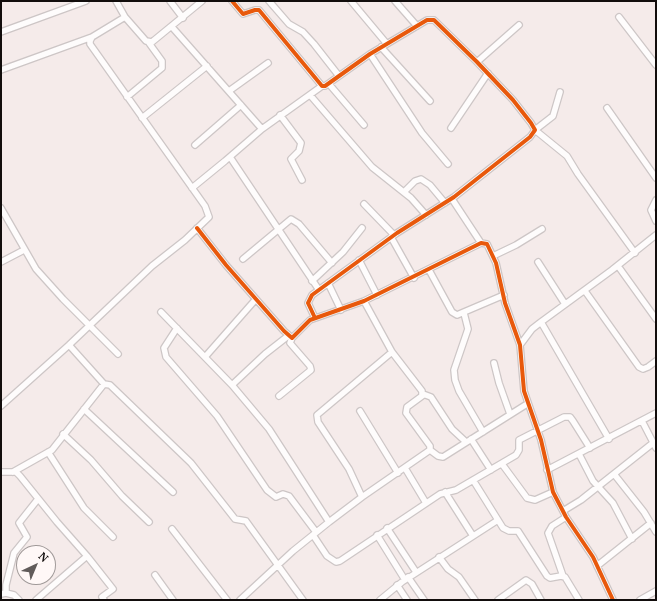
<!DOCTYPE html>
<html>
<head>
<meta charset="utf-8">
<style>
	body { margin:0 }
	#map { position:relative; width:657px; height:601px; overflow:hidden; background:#f5ebea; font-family:"PT Serif",serif }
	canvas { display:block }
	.frame { position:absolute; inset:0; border:2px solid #120d0c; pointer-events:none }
	.north { position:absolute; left:16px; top:545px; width:40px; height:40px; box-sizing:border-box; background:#fff8f7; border:1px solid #a09a99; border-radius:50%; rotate:44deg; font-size:11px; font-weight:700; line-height:16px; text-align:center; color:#120d0c }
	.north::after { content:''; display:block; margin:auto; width:14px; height:18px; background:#615b5a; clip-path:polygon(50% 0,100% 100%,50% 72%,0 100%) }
</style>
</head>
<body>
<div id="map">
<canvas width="657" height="601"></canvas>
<div class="frame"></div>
<div class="north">N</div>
</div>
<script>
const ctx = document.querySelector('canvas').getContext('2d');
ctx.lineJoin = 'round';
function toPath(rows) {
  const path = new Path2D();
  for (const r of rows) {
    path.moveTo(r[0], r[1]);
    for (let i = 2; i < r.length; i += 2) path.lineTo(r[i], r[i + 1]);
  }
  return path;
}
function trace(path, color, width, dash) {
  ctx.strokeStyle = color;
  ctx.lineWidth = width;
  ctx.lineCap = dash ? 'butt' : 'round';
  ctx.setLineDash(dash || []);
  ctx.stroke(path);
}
const street = toPath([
	[170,1,183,18],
	[232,1,243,14,255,10,259,10,322,86,325,86,370,54,427,20,434,20,477,62,513,100,531,123,535,130,530,137,454,197,397,233,312,295,308,303,315,318],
	[269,1,289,24,303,32,314,44,339,76],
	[351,1,387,44],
	[395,1,417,26],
	[125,17,146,41,152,42,202,1],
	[619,17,656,65],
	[172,27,262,129],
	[1,32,86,1],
	[381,47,430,101],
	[370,54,422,133,448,164],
	[477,62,519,25],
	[1,70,92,37],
	[329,84,364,125],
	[229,91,268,63],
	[560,92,553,116,535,130,567,156,578,174,635,253],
	[310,95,372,167,411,198,426,215],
	[127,97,162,68,162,61,149,43],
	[607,108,656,178],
	[280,115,301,143,299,151,291,159,302,180],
	[142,118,207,66],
	[451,128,488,73],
	[195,145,241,105],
	[230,157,319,290],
	[192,188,225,161,262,129,322,86],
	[404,192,415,181,421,179,430,185,445,203],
	[452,199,481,243],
	[656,200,651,210,656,221],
	[364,204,394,235],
	[1,208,36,269,63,299,118,354],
	[197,228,226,265,284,331,292,338,310,320,364,301,481,243,487,244,496,263,505,303,520,345,524,391,541,440,553,492,566,517,593,557,613,600],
	[391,237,414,278],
	[493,256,516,245,542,229],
	[243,259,291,219,299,224,332,263],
	[359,260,377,295],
	[1,262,24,250],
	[538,262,565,304],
	[618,266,656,319],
	[429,270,452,312,457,315,504,295],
	[312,281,343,252,362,228],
	[328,283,341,310],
	[585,291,639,367,643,369,648,367,656,361],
	[161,312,232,385,269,429,329,522],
	[464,313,468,329,454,370,455,380,459,391,483,432],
	[541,322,609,439],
	[177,328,164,348,166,357,217,416,267,490,276,497,283,494,289,496,316,532],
	[69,345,104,384],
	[520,345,532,329,541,322,612,270,656,235],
	[205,357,256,299],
	[494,363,499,383,510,414],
	[232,385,265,354,288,336],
	[423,394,431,397,452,429,466,442],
	[279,396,311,370,310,366,290,343,292,338],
	[1,406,69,345,152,266,185,240,209,217,205,206,90,44,90,41,92,37,125,17,116,1],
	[84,409,173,492],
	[360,411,398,473],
	[642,421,656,448],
	[63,434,91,460,122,496,149,522],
	[471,439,491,470],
	[430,450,438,456,443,457,527,404],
	[48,452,84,508,113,537],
	[579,454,593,481,613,503,632,539],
	[502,464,527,498,535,500,553,492],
	[405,468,426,503],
	[547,470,656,413],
	[1,472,16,472,20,476,57,522,87,556,113,589,102,597,104,600],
	[13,472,52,450,104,384,110,385,191,463,235,519,246,521,303,600],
	[614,474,644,512,656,532],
	[473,480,503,528,509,531,518,531,547,576,550,578,561,576,565,577,579,600],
	[445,492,473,536],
	[362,497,349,469,318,422,317,415,392,352],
	[563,511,581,500,653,443],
	[387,528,416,572],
	[172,529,227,600],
	[313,535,327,556,336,562,340,561,440,494,456,490,516,455,519,450,519,440,564,417,570,417,573,421,590,448],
	[377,535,405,580],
	[439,557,448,569,459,577,475,600],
	[597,566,651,523],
	[155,575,173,600],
	[563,576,548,533,552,526,566,517],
	[408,577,424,600],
	[397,585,407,600],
	[6,593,6,585,14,553,27,537,19,523,38,499],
	[1,594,6,593,14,595,19,600],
	[36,600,87,556],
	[240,600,293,551,329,522,362,497,430,450,430,446,406,413,407,407,422,396,422,391,392,352,364,301],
	[380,600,402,582,498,520],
	[498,600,526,580,532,584,541,600],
	[640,600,656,591]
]);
trace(street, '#cdc6c6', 8);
trace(street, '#fefcfc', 5.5);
trace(toPath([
	[232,1,243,14,255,10,259,10,322,86,325,86,370,54,427,20,434,20,477,62,513,100,531,123,535,130,530,137,454,197,397,233,312,295,308,303,315,318],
	[197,228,226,265,284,331,292,338,310,320,364,301,481,243,487,244,496,263,505,303,520,345,524,391,541,440,553,492,566,517,593,557,613,600]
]), '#e8590c', 4);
</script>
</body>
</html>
